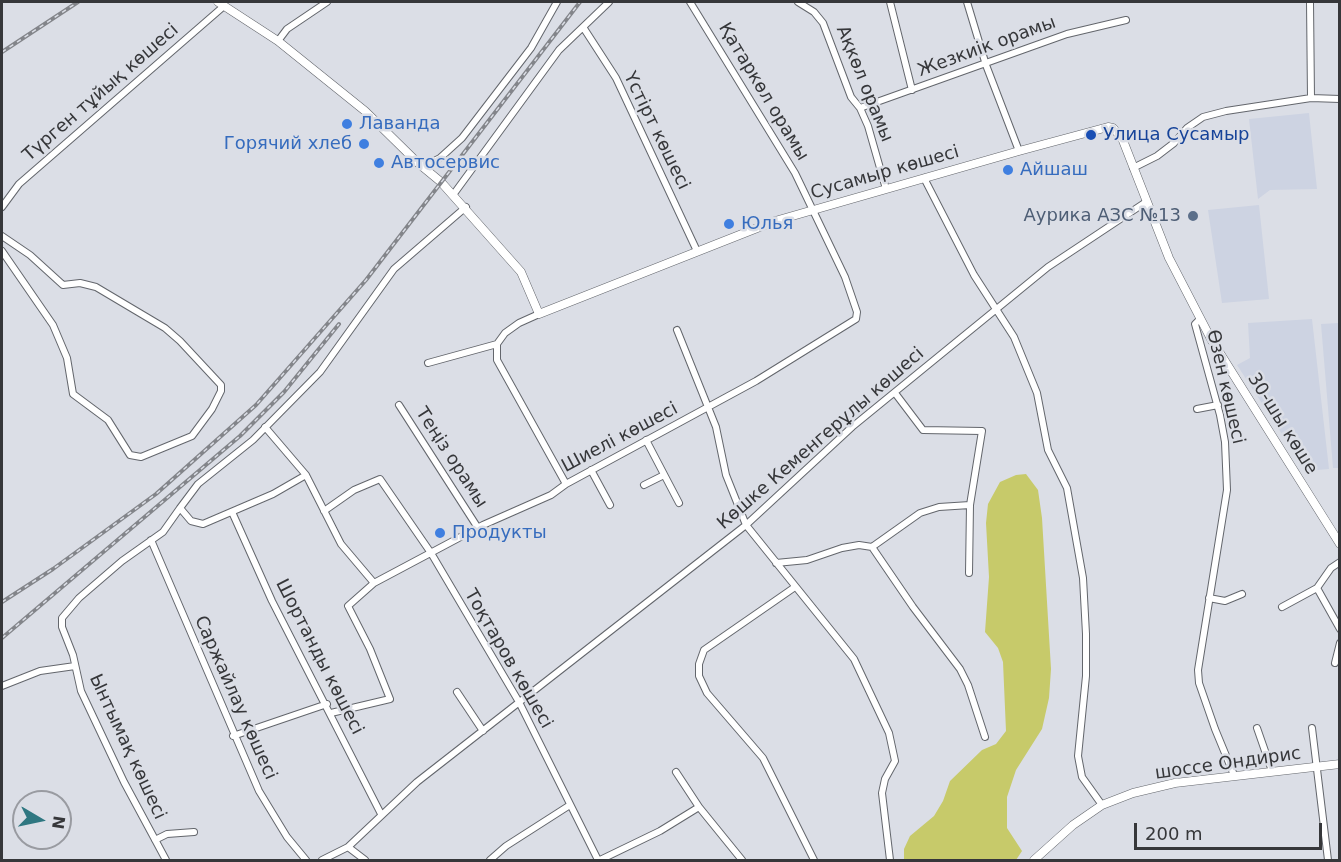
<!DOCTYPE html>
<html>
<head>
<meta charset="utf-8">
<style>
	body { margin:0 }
	#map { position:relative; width:1341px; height:862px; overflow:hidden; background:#dbdee6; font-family:"DejaVu Sans",sans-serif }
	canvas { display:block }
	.frame { position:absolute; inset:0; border:3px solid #36373a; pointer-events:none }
	.north { position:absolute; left:12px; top:790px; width:60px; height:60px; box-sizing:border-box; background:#dbdee6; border:2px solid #999ba1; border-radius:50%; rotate:99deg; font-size:16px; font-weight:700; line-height:24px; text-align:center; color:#36373a }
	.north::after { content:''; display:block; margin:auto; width:21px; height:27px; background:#2f7781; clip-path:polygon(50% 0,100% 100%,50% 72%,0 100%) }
	.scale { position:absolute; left:1134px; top:823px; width:188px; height:27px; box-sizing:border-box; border:3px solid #36373a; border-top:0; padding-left:8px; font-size:18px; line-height:21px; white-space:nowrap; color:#36373a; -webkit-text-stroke:4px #dbdee6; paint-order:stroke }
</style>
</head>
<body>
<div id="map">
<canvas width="1341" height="862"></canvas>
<div class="frame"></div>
<div class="north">N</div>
<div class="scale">200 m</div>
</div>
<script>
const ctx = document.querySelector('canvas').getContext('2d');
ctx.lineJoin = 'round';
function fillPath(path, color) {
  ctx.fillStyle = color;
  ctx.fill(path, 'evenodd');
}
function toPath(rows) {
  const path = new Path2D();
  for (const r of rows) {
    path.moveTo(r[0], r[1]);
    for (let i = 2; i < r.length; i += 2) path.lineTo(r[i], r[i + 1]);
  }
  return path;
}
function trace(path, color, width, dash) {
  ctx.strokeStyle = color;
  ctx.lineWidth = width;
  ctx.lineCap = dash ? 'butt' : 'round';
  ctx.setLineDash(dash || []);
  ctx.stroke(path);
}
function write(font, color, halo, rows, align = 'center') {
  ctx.font = font + ' "DejaVu Sans",sans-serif';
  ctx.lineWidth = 5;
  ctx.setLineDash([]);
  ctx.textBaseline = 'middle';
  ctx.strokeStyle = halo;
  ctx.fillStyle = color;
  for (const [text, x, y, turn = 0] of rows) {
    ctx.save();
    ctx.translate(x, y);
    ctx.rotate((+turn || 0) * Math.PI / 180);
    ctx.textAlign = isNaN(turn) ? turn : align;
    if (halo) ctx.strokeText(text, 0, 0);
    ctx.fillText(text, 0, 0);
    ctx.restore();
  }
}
fillPath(toPath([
	[1309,113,1317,189,1270,190,1258,199,1249,119],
	[1259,205,1269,299,1222,303,1208,210],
	[1312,319,1329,469,1306,471,1237,365,1250,358,1248,323],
	[1339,323,1340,468,1333,468,1321,324]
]), '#cdd3e2');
fillPath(toPath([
	[1026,474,1038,490,1042,518,1051,669,1049,698,1042,729,1016,770,1007,797,1007,828,1022,851,1016,860,904,860,904,849,910,836,934,816,943,801,950,781,982,750,996,744,1006,731,1003,662,998,648,985,632,989,577,986,523,988,504,1000,482,1016,475]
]), '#c7ca6a');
const minor = toPath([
	[798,2,814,12,823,23,851,97,860,108,868,126,886,189],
	[890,2,912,90],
	[967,2,986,65,1019,151],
	[1310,2,1311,98,1340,99],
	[583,27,616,78,697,251],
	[278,41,287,29,327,2],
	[860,108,1067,34,1126,20],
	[418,163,432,162,440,158,462,138,531,48,557,2],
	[1133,168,1157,156,1174,143,1187,128,1203,117,1226,111,1311,98],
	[924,178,974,275,1014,337,1037,393,1048,450,1067,488,1083,578,1086,634,1086,676,1078,756,1082,777,1102,805],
	[453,195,559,50,609,2],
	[2,207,19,184,224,6],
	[2,236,30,255,63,285,80,283,96,287,165,328,180,341,221,385,221,391,212,409,192,436,141,457,130,455,108,420,73,394,67,358,53,325,2,251],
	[539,314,519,323,505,333,497,344,497,360,566,484],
	[1200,319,1195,324,1220,415,1225,442,1227,490,1198,670,1199,683,1215,729,1234,775],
	[677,330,716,427,726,475,746,525,854,659,889,733,895,761,885,779,882,793,890,860],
	[428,363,497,344],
	[399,405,478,528],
	[1197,409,1218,405],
	[265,427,306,475,341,544,374,583],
	[646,440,679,503],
	[591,470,610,505],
	[644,485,664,475],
	[180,508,198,484,253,440,320,372,394,269,466,207],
	[324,511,354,490,380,479,431,553,519,702,598,860],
	[232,512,272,601,381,814],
	[151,540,259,791,287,837,306,860],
	[872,547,913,607,960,669,968,685,985,737],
	[776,563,807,560,842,548,859,545,872,547,920,513,939,507,970,505,982,431,923,430,895,393],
	[969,573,970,505],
	[795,587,704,650,699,664,699,676,707,693,763,758,814,860],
	[1317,588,1340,629],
	[1209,598,1225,601,1242,594],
	[1282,607,1317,588,1331,568,1340,562],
	[1335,663,1340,643],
	[2,686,40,671,75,666],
	[457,692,483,731],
	[331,713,390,699,370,649,348,606,374,583,483,525,551,495,566,484,756,381,856,319,857,312,845,277,795,173,690,2],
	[1257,728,1272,771],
	[1312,728,1328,860],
	[233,736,327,704],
	[676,772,699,807],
	[155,840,167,834,194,832],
	[348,847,365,860],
	[166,860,124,782,81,691,73,655,62,627,62,618,79,598,122,561,163,532,180,508,191,521,203,524,273,494,306,475],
	[322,860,348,847,417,782,746,525,852,427,1048,267,1146,202],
	[490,860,506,846,570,805],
	[600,860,660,831,699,807,742,860]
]);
const major = toPath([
	[218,2,278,41,365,111,418,163,441,182,521,272,539,314,775,221,1019,151,1108,127,1113,128,1122,138,1169,258,1211,339,1340,544],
	[1034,860,1073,825,1102,805,1133,793,1175,783,1340,764]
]);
trace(minor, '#63666c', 8);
trace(major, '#63666c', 9);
trace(minor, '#fff', 6);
trace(major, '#fff', 8);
const rail = toPath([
	[2,52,78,2],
	[2,602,53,569,156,494,256,405,366,280,580,2],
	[2,638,240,436,284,392,339,324]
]);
trace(rail, '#83858a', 4);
trace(rail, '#dbdee6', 1.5, [4.5]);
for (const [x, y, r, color] of [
	[347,124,6,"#3f7fe0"],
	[1091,135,6,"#1a4fb4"],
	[364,144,6,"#3f7fe0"],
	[379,163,6,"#3f7fe0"],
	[1008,170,6,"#3f7fe0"],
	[1193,216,6,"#5c6f8a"],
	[729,224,6,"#3f7fe0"],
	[440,533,6,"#3f7fe0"]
]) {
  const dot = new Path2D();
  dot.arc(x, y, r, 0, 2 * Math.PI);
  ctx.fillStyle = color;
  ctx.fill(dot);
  trace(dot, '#dbdee6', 2);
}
write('18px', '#36373a', '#dbdee6', [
	["Жезкиік орамы",987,47,-20],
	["Ақкөл орамы",864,84,68],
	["Қатаркөл орамы",763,92,59],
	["Түрген тұйық көшесі",101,93,-41],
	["Үстірт көшесі",656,131,64],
	["Сусамыр көшесі",885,173,-16],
	["Өзен көшесі",1225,387,77],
	["30-шы көше",1282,424,58],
	["Шиелі көшесі",620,438,-28],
	["Көшке Кеменгерұлы көшесі",821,439,-41],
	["Теңіз орамы",451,458,57],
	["Шортанды көшесі",319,657,63],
	["Тоқтаров көшесі",508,659,60],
	["Саржайлау көшесі",235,698,66],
	["Ынтымақ көшесі",127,747,65],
	["шоссе Ондирис",1228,764,-8]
]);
write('18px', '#366cbe', '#dbdee6', [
	["Лаванда",359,124],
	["Горячий хлеб",352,144,"right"],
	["Автосервис",391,163],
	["Айшаш",1020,170],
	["Юлья",741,224],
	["Продукты",452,533]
], 'left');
write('18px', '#164399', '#dbdee6', [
	["Улица Сусамыр",1103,135]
], 'left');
write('18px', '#4e5e75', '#dbdee6', [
	["Аурика АЗС №13",1181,216]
], 'right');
</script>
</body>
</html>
